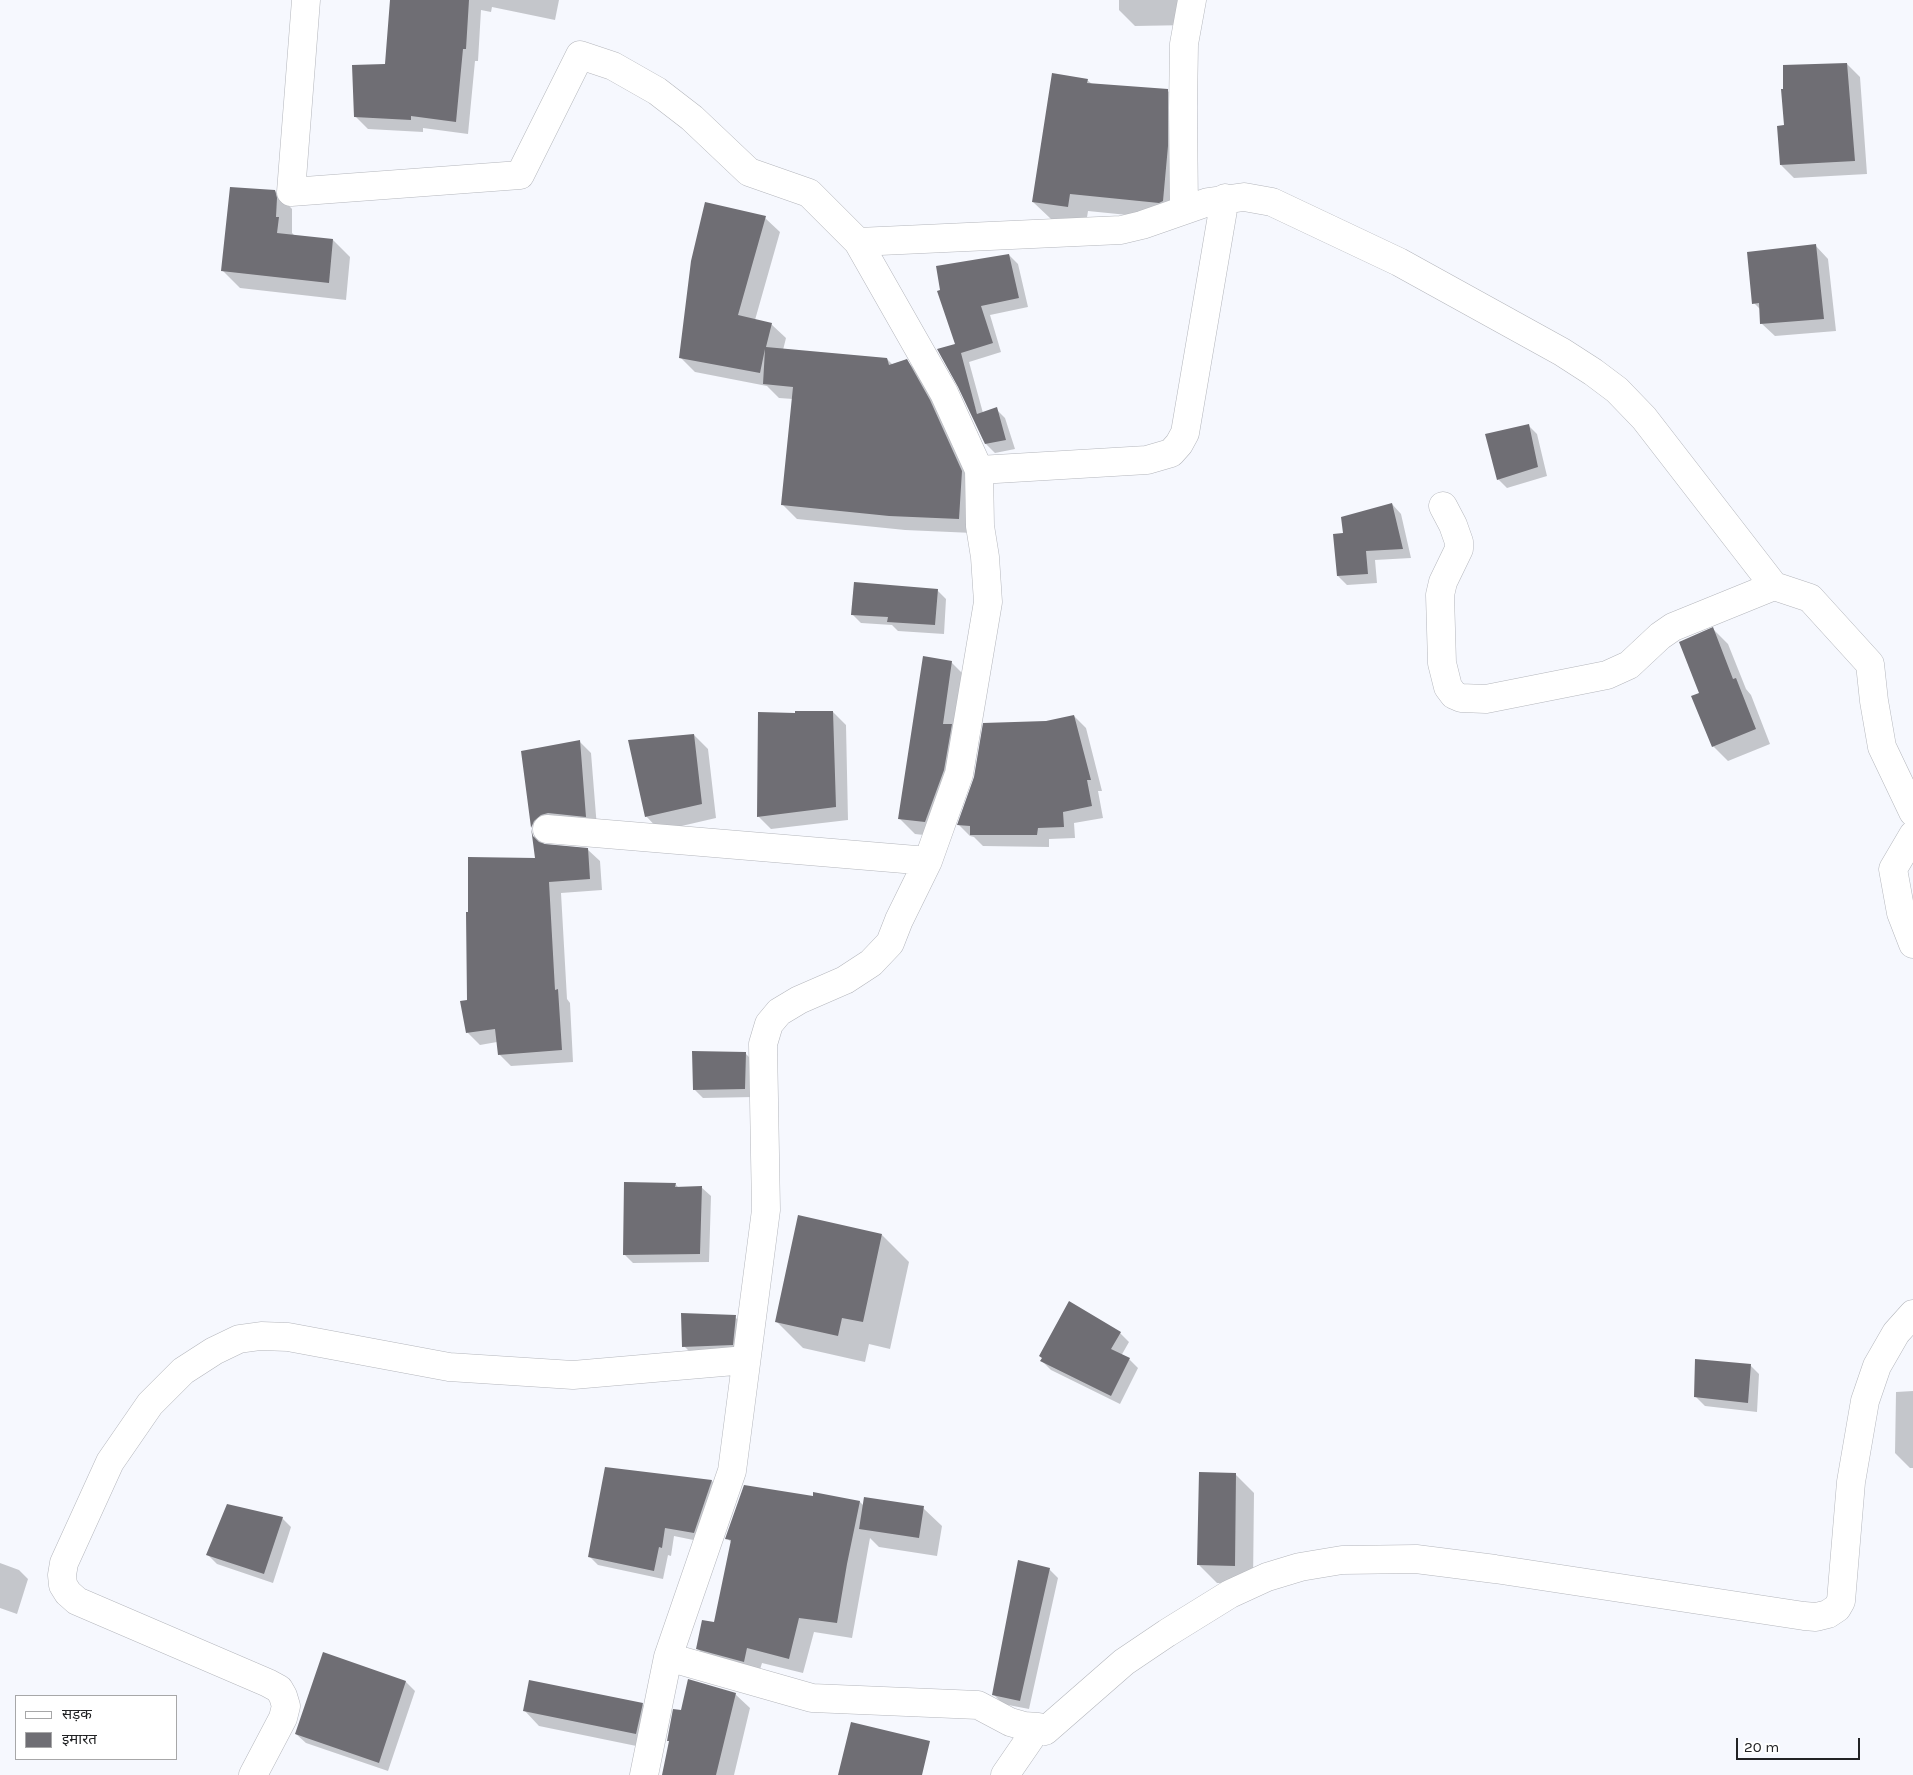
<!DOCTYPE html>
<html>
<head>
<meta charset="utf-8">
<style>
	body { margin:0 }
	#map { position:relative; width:1913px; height:1775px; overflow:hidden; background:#f6f8fe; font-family:Karla,"Noto Sans Devanagari",sans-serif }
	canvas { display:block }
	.legend { position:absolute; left:15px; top:1695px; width:162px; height:65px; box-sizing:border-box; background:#fff; border:1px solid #a7a7a8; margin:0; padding:6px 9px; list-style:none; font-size:15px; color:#222325 }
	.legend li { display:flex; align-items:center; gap:10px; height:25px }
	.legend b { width:25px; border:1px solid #a7a7a8 }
	.scale { position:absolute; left:1736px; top:1738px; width:124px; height:22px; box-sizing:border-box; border:2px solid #222325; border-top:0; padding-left:6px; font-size:15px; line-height:18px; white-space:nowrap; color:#222325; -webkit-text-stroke:4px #fff; paint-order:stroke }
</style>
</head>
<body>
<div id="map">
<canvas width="1913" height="1775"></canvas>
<ul class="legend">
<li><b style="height:6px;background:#fff"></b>सड़क</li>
<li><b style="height:14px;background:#6f6e74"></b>इमारत</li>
</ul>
<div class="scale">20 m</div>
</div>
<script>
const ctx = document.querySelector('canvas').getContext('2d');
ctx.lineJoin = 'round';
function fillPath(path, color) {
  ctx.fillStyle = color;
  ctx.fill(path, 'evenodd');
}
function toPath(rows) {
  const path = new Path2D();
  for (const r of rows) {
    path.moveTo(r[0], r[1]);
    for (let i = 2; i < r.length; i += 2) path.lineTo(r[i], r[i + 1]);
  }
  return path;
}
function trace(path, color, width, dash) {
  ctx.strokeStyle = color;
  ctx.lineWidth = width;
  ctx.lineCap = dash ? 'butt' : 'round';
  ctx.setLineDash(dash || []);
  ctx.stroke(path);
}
fillPath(toPath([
	[392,0,559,0,555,20,492,7,491,12,481,10,478,61,475,61,468,134,423,128,423,132,368,129,355,116,387,65],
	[1119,0,1203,0,1190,25,1135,26,1119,10],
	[1847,64,1860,77,1867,174,1794,178,1781,165],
	[1087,80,1092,84,1167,90,1185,108,1177,220,1088,211,1086,224,1051,219,1033,202],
	[275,191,292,209,292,233,295,236,333,240,350,257,346,300,240,288,222,270],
	[765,218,780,232,755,320,771,324,786,338,783,350,887,359,893,365,906,360,921,375,976,486,973,533,905,530,797,519,782,504,793,399,779,398,767,386,695,372,680,357],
	[1815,245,1828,259,1836,331,1775,336,1761,323,1761,310,1754,303],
	[1009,255,1018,264,1028,307,990,315,1001,352,969,362,983,413,996,409,1005,418,1015,449,995,453,986,444,956,345],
	[1528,425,1537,434,1547,476,1507,488,1498,479],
	[1392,504,1401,514,1411,558,1375,560,1377,583,1347,585,1338,576,1335,535,1345,534],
	[937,590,946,599,944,634,898,631,892,625,861,623,852,614],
	[1713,629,1728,644,1746,689,1751,695,1770,744,1728,761,1713,746,1700,694],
	[951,662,967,678,941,837,915,834,899,818],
	[833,712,846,725,848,820,771,829,758,816,796,714],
	[1074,716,1086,728,1102,791,1098,791,1103,818,1074,823,1075,838,1049,839,1049,847,983,846,974,837,970,836,959,825,1047,722],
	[694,735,708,749,716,818,660,831,646,816],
	[579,741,591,753,597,828,543,841,544,845,587,849,600,861,602,890,561,893,567,999,570,1003,573,1062,511,1066,499,1054,497,1042,480,1045,468,1033,468,1001,537,859,522,752],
	[745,1053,754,1062,754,1097,703,1098,694,1089],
	[675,1184,679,1188,701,1187,711,1196,709,1262,633,1263,624,1254],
	[882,1235,909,1262,890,1349,869,1344,865,1362,803,1348,776,1321],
	[735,1317,744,1326,741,1354,693,1355,684,1346],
	[1120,1333,1129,1342,1121,1356,1129,1359,1138,1368,1120,1404,1051,1370,1042,1361],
	[1750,1365,1759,1374,1757,1412,1705,1406,1696,1397],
	[1913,1391,1913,1468,1910,1468,1895,1453,1896,1392],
	[1235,1474,1254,1493,1253,1584,1217,1583,1198,1564],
	[696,1479,712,1481,721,1490,703,1542,674,1536,671,1556,668,1555,663,1579,598,1565,589,1556],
	[814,1497,860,1502,864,1506,923,1508,942,1526,937,1556,879,1547,870,1538,852,1638,814,1632,803,1673,762,1663,758,1676,712,1663,697,1648,715,1624,732,1543,727,1538],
	[282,1518,291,1527,273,1583,217,1564,208,1555],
	[0,1563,19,1570,28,1579,17,1614,0,1608],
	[1049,1569,1058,1578,1029,1709,1003,1704,994,1695],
	[324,1653,406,1682,415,1691,388,1771,306,1743,296,1734],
	[735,1694,750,1708,734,1775,663,1775,670,1742,668,1740,682,1712],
	[642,1704,658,1719,651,1749,539,1726,524,1710]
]), '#0003');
fillPath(toPath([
	[390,0,469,0,466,49,463,49,456,122,411,116,411,120,354,117,352,65,385,64],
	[1847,63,1855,161,1780,165,1777,126,1784,125,1781,89,1783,89,1783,65],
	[1052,73,1088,79,1087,83,1168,89,1168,146,1163,201,1159,203,1070,194,1068,207,1032,202],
	[230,187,275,190,277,198,276,217,279,217,277,233,333,239,329,283,221,271],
	[705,202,766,216,738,315,772,323,766,347,887,358,889,365,907,359,930,400,962,471,959,519,889,516,781,505,793,387,763,384,765,349,760,373,679,358,691,261],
	[1816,244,1824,319,1760,324,1759,303,1752,304,1747,252],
	[1009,254,1019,298,981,306,993,343,961,353,977,414,997,407,1006,440,985,444,958,387,937,349,955,344,937,291,940,290,936,266],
	[1529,424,1538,467,1497,480,1485,434],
	[1392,503,1403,549,1366,551,1368,574,1337,576,1333,534,1343,533,1341,517],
	[854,582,938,589,935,625,887,622,888,617,851,615],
	[1713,627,1733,679,1736,678,1756,729,1712,747,1691,696,1699,693,1679,642],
	[923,656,952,661,943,724,952,724,944,770,925,822,898,819],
	[795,711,833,711,836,807,757,817,758,712,795,713],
	[1074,715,1091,780,1087,780,1092,806,1063,812,1064,827,1038,828,1037,835,970,835,970,826,957,825,974,777,983,723,1046,721],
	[694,734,702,804,645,817,628,740],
	[580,740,586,817,548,813,541,815,534,821,531,828,533,836,539,842,545,844,588,848,590,879,549,882,555,990,558,989,562,1050,498,1055,495,1029,466,1033,460,1001,467,1000,466,912,468,912,468,857,535,858,521,751],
	[692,1051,746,1052,745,1089,693,1090],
	[624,1182,676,1183,675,1187,702,1186,700,1254,623,1255],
	[798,1215,882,1234,863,1322,842,1318,838,1336,775,1322],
	[1069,1301,1121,1332,1111,1349,1130,1358,1111,1396,1040,1361,1042,1358,1039,1356],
	[681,1313,736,1315,733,1345,682,1347],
	[1695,1359,1751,1364,1748,1403,1694,1397],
	[605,1467,712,1480,694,1533,665,1528,662,1548,659,1547,654,1571,588,1557],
	[1199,1472,1236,1473,1235,1566,1197,1565],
	[744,1485,813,1496,813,1492,860,1501,847,1564,837,1623,799,1618,789,1659,747,1648,744,1662,696,1649,702,1620,714,1622,731,1540,725,1539],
	[864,1497,924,1506,919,1538,859,1529],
	[227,1504,283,1517,264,1574,206,1555],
	[1018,1560,1050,1568,1020,1701,992,1695],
	[323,1652,406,1681,379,1763,295,1734],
	[688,1679,736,1693,716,1775,662,1775,669,1741,667,1741,673,1709,681,1710],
	[529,1680,643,1703,636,1734,523,1711],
	[851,1722,930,1741,922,1775,838,1775]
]), '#6f6e74');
const minor = toPath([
	[306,0,291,192,520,175,580,55,613,66,657,91,692,118,749,172,809,193,858,242,944,393,979,470,980,526,985,557,988,602,959,774,928,861,899,920,890,943,871,963,845,980,799,1000,779,1012,769,1024,763,1044,766,1210,732,1471,668,1657,644,1775],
	[1184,210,1183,108,1184,44,1192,0],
	[858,242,1121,230,1142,225,1208,202,1244,197,1272,202,1399,262,1562,352,1593,372,1617,390,1644,418,1774,586,1810,598,1870,664,1874,701,1882,747,1913,812],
	[979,470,1147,460,1171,453,1179,444,1185,433,1225,198],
	[1443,506,1453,525,1459,542,1459,549,1443,582,1440,595,1442,663,1448,687,1454,695,1461,698,1486,699,1607,675,1629,665,1660,636,1673,627,1774,586],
	[547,829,928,861],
	[1913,835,1893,869,1901,913,1913,944],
	[668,1657,812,1698,978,1705,1010,1722,1024,1726,1038,1727,1045,1731,1124,1662,1167,1633,1230,1594,1267,1577,1300,1567,1342,1560,1416,1559,1495,1569,1804,1616,1816,1617,1828,1614,1837,1608,1841,1601,1851,1482,1865,1401,1877,1366,1896,1333,1913,1314],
	[253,1775,283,1718,286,1706,283,1696,279,1689,268,1683,77,1601,68,1593,63,1585,62,1575,64,1563,110,1462,150,1404,183,1371,214,1351,239,1339,261,1336,288,1337,449,1367,573,1375,746,1360],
	[1005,1775,1038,1727]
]);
trace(minor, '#b4b6bc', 29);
trace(minor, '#fff', 28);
</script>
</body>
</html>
